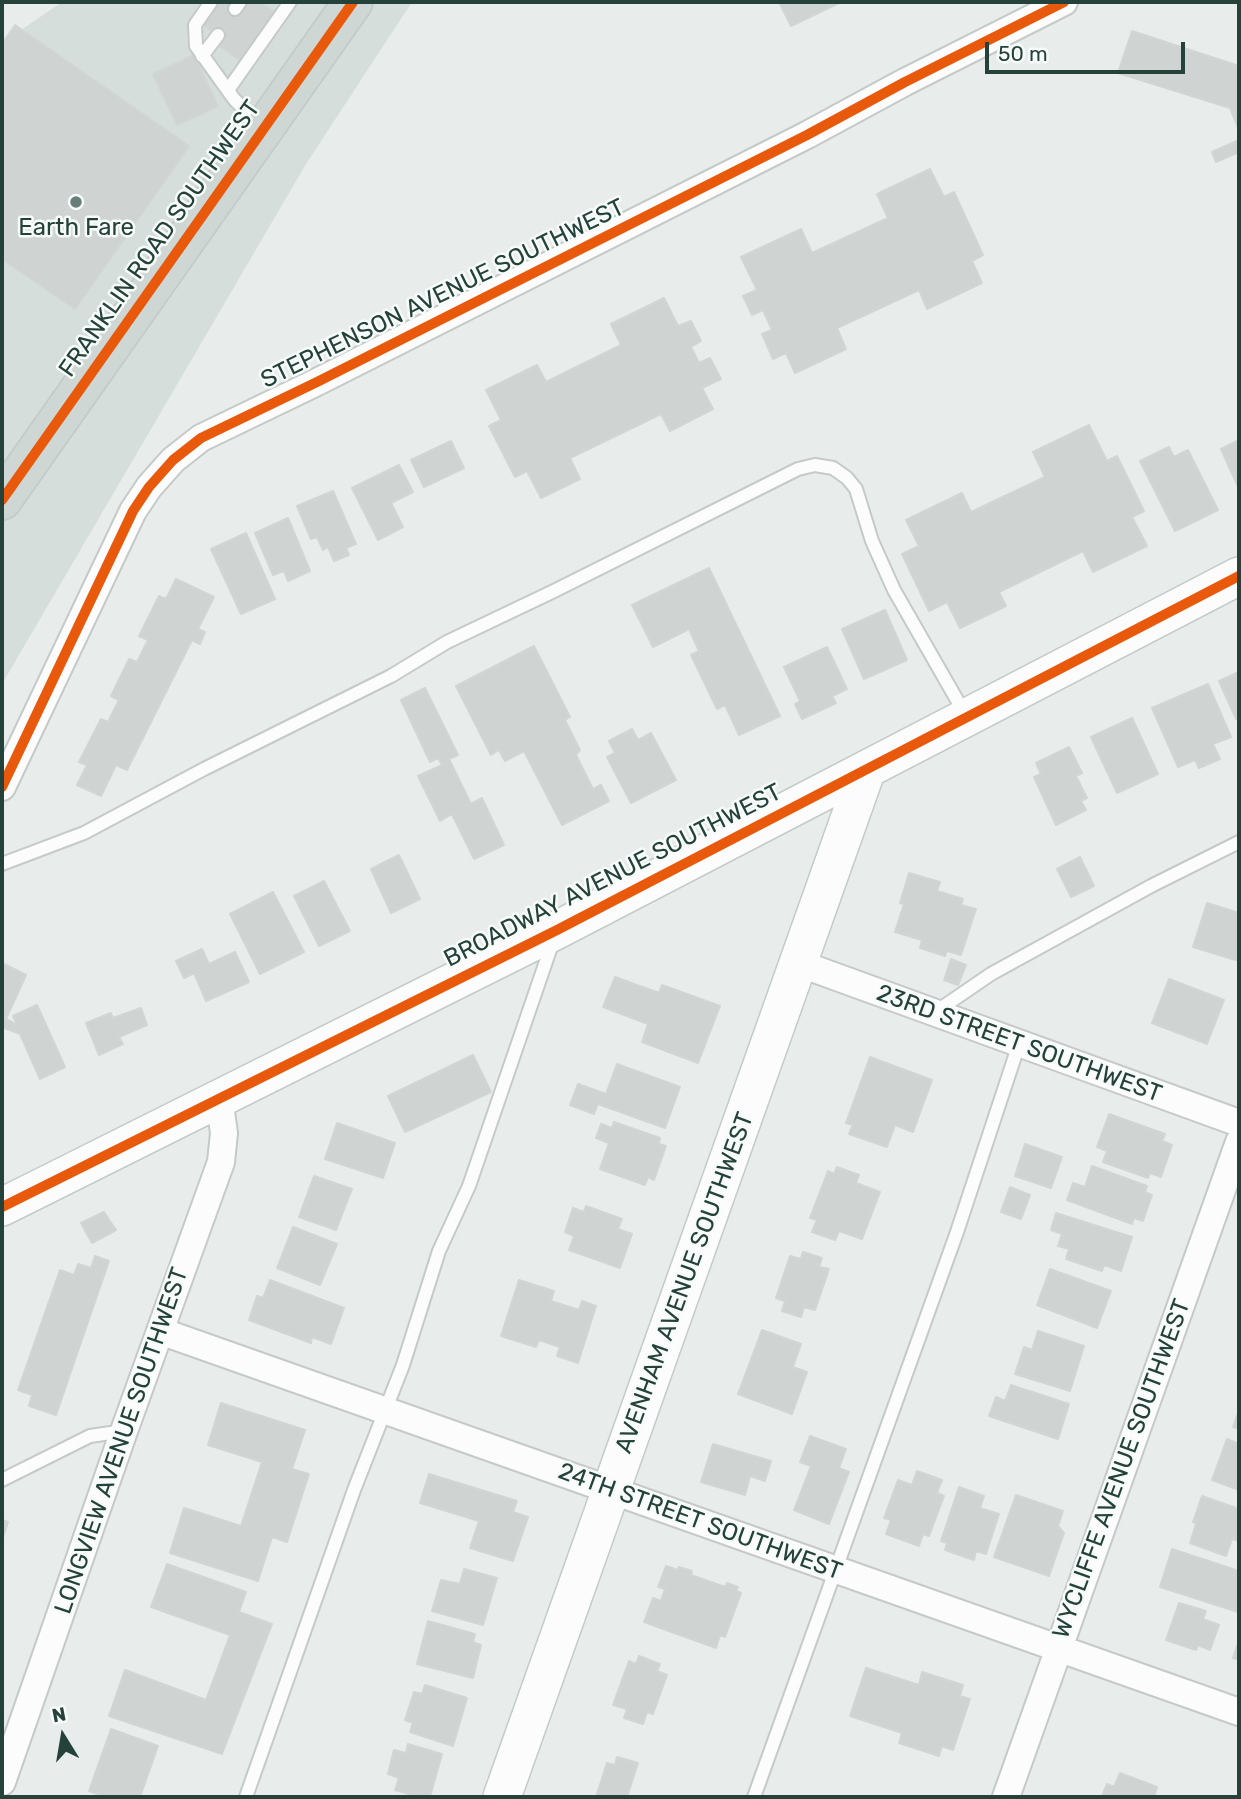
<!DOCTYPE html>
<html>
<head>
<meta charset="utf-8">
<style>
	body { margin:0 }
	#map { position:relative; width:1241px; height:1799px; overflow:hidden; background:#e8edeb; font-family:Rubik,sans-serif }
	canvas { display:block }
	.frame { position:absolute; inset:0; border:4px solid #24423a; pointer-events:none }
	.north { position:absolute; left:28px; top:1701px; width:70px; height:70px; -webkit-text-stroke:5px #f7fbf9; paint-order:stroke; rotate:349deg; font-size:19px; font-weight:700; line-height:28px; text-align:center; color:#24423a }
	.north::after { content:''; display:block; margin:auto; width:24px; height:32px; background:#24423a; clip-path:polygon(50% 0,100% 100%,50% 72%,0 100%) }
	.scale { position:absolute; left:985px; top:42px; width:200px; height:32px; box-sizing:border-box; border:4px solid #24423a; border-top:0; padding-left:9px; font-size:21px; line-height:24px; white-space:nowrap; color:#24423a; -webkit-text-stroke:5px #f7fbf9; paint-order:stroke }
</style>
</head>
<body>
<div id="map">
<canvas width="1241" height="1799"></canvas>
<div class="frame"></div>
<div class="north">N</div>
<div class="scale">50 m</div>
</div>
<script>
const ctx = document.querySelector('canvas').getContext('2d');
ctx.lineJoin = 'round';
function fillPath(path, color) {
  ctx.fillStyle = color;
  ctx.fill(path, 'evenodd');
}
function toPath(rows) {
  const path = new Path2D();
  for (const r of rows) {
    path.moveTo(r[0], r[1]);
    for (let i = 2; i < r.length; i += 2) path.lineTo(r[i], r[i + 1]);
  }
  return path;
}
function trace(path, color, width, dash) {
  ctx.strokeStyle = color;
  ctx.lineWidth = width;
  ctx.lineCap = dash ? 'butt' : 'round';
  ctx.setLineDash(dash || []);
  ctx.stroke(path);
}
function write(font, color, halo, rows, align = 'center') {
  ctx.font = font + ' Rubik,sans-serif';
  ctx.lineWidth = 5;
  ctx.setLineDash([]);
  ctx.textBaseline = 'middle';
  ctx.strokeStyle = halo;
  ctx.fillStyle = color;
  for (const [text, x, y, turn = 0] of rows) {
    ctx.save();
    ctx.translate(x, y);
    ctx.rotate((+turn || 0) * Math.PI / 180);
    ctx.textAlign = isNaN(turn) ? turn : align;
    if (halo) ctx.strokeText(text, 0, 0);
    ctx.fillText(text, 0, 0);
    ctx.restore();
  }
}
fillPath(toPath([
	[62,2,412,2,306,164,2,684,2,43]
]), '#d6dedb');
const building = toPath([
	[215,2,224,2,241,14,250,2,260,2,277,14,243,62,219,46,224,39,200,23,215,2],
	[779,2,838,2,839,3,791,26,779,2],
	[15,25,189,146,75,309,2,259,2,44,15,25],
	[1132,31,1239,66,1239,130,1230,108,1118,73,1132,31],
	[194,55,218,106,177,125,153,74,194,55],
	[1239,140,1239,152,1216,162,1212,152,1239,140],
	[930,169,944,197,954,192,983,255,972,261,982,283,927,309,919,290,837,328,846,349,795,373,786,353,773,359,762,334,772,330,763,310,752,315,743,296,757,290,741,257,801,229,812,253,888,218,877,194,930,169],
	[664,298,678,326,691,321,701,341,691,347,699,363,710,358,721,379,702,388,713,409,670,431,661,414,570,458,580,479,541,498,527,471,515,477,489,426,501,420,486,390,537,365,546,382,621,345,611,324,664,298],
	[1089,425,1107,461,1117,456,1144,511,1132,517,1147,546,1093,572,1083,551,999,592,1006,606,960,628,947,602,929,611,902,554,919,546,906,520,962,493,971,512,1045,477,1033,452,1089,425],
	[1239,440,1239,489,1221,449,1239,440],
	[451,441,464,468,424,487,411,460,451,441],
	[1169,447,1174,457,1188,450,1218,510,1175,531,1140,461,1169,447],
	[399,465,413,492,391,503,403,527,378,540,352,488,399,465],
	[333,491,356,544,346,548,349,555,334,561,328,547,323,550,317,537,311,539,297,506,333,491],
	[288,518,310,571,288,581,284,571,273,575,255,533,288,518],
	[246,533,275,599,241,614,211,549,246,533],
	[709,568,780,716,739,735,725,705,717,709,691,655,699,651,689,629,653,647,632,605,709,568],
	[176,579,214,597,198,629,205,632,200,644,192,640,127,770,116,765,101,796,77,785,87,765,79,762,101,719,108,722,119,700,111,696,129,659,137,662,148,640,139,636,159,596,166,599,176,579],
	[885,610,907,660,864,679,842,629,885,610],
	[534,646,570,717,565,720,580,750,576,755,593,789,601,785,609,801,562,825,524,751,505,761,499,750,491,755,456,686,534,646],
	[827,647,847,689,832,696,836,703,802,719,795,704,800,701,784,667,827,647],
	[1239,672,1239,717,1236,719,1219,681,1239,672],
	[1208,684,1231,737,1213,744,1220,759,1199,768,1195,760,1178,767,1152,708,1208,684],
	[425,688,458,755,449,759,471,804,482,798,504,845,474,859,452,814,440,821,418,776,442,765,438,758,430,762,401,700,425,688],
	[1132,718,1158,774,1117,793,1091,737,1132,718],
	[632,729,638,740,651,733,676,780,631,803,607,757,615,753,609,741,632,729],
	[1069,747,1082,773,1076,776,1087,798,1081,801,1086,810,1056,825,1034,777,1041,774,1036,763,1069,747],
	[399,855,420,899,391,913,371,869,399,855],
	[1080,857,1094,886,1071,897,1057,869,1080,857],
	[909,873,940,882,937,891,963,899,961,905,976,909,961,955,947,951,945,956,920,948,922,940,895,932,904,904,900,903,909,873],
	[324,881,350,931,319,946,294,896,324,881],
	[273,892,304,952,260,974,230,914,273,892],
	[1207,903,1239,913,1239,961,1193,947,1207,903],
	[202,949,209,964,235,952,249,982,206,1001,194,973,184,978,176,961,202,949],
	[951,959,966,965,958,985,944,980,951,959],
	[2,963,26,975,6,1019,17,1025,13,1016,37,1005,65,1067,40,1079,20,1034,2,1027,2,963],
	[615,977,659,993,662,985,720,1006,698,1063,642,1042,648,1024,603,1007,615,977],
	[1169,979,1224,1000,1207,1044,1152,1023,1169,979],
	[141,1008,147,1025,119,1037,123,1044,99,1055,86,1023,111,1013,113,1018,141,1008],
	[473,1055,491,1092,405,1132,388,1096,473,1055],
	[870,1057,932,1080,913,1132,895,1125,887,1147,849,1134,853,1125,846,1123,870,1057],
	[617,1064,680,1087,665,1128,598,1104,594,1114,570,1105,578,1084,606,1094,617,1064],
	[1109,1114,1165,1134,1162,1141,1172,1145,1161,1177,1150,1173,1148,1178,1103,1162,1107,1151,1097,1147,1109,1114],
	[614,1122,660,1138,659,1144,666,1146,654,1180,648,1177,645,1185,600,1169,609,1143,596,1138,601,1124,612,1128,614,1122],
	[337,1123,395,1143,383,1178,325,1159,337,1123],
	[1025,1144,1062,1157,1051,1188,1015,1176,1025,1144],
	[1092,1166,1147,1186,1145,1192,1152,1195,1143,1221,1134,1218,1132,1224,1067,1200,1073,1183,1085,1187,1092,1166],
	[837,1167,859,1175,856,1183,880,1192,862,1239,839,1231,835,1240,812,1232,817,1220,810,1218,828,1171,834,1174,837,1167],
	[314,1176,352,1189,336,1230,299,1217,314,1176],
	[1010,1187,1030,1195,1021,1219,1001,1212,1010,1187],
	[586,1206,622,1219,618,1229,632,1234,620,1268,569,1250,574,1236,565,1232,573,1208,584,1212,586,1206],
	[104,1212,116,1230,92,1243,81,1223,104,1212],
	[1056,1213,1132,1237,1121,1271,1104,1265,1102,1271,1066,1259,1069,1249,1058,1246,1062,1234,1051,1230,1056,1213],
	[293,1227,337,1244,320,1285,277,1268,293,1227],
	[803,1252,822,1258,819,1267,829,1269,815,1310,804,1307,801,1317,782,1311,785,1301,776,1298,790,1256,801,1259,803,1252],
	[95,1256,109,1261,56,1415,29,1406,32,1395,18,1390,60,1270,74,1275,78,1264,91,1268,95,1256],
	[1050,1269,1111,1291,1097,1328,1037,1305,1050,1269],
	[270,1280,344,1308,331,1344,312,1337,311,1343,249,1320,257,1296,263,1298,270,1280],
	[519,1280,554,1291,551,1301,579,1310,582,1301,596,1306,578,1363,557,1356,560,1347,539,1340,536,1347,501,1336,519,1280],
	[762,1330,801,1344,793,1367,807,1372,792,1414,738,1394,762,1330],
	[1038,1331,1084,1346,1070,1391,1015,1374,1024,1347,1032,1350,1038,1331],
	[1011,1385,1069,1404,1058,1439,989,1416,996,1397,1005,1401,1011,1385],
	[221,1403,305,1430,292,1469,309,1474,287,1542,272,1537,258,1581,170,1553,184,1508,241,1526,262,1462,208,1445,221,1403],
	[1239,1410,1239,1429,1233,1427,1239,1410],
	[810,1436,846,1449,839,1468,849,1472,829,1524,794,1510,811,1466,800,1462,810,1436],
	[1227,1439,1239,1444,1239,1490,1212,1480,1227,1439],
	[713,1444,771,1461,765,1481,750,1476,745,1495,701,1482,713,1444],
	[917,1471,942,1480,937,1493,944,1496,929,1536,923,1534,919,1546,886,1534,891,1520,884,1518,898,1480,912,1485,917,1471],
	[429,1474,517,1501,513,1512,528,1517,513,1561,470,1548,479,1521,420,1503,429,1474],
	[959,1487,984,1496,980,1508,999,1514,986,1554,976,1551,974,1560,945,1550,947,1543,941,1541,959,1487],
	[1016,1495,1063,1511,1058,1526,1064,1533,1049,1576,994,1557,1016,1495],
	[1202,1496,1239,1509,1239,1541,1232,1539,1226,1556,1190,1543,1196,1524,1193,1522,1202,1496],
	[2,1520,8,1522,2,1540,2,1520],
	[1172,1549,1239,1571,1238,1612,1160,1587,1172,1549],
	[167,1564,246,1592,239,1612,272,1624,222,1754,109,1716,125,1670,206,1700,230,1635,151,1607,167,1564],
	[666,1566,678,1570,679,1567,692,1571,691,1575,725,1587,727,1583,738,1587,736,1591,741,1593,725,1637,720,1635,716,1648,644,1622,653,1598,661,1601,665,1589,658,1587,666,1566],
	[464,1569,497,1578,483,1625,432,1611,441,1580,460,1584,464,1569],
	[1179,1603,1206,1611,1203,1619,1219,1625,1210,1650,1198,1645,1196,1650,1166,1640,1179,1603],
	[428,1621,475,1634,473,1642,481,1645,473,1678,417,1664,428,1621],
	[1239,1640,1239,1660,1233,1658,1239,1640],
	[639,1656,660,1664,657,1671,667,1675,653,1714,647,1712,643,1724,624,1718,627,1709,613,1705,629,1661,636,1664,639,1656],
	[866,1668,919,1685,922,1672,963,1685,960,1696,970,1699,953,1750,942,1746,939,1756,899,1743,902,1733,850,1716,866,1668],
	[425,1685,467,1698,453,1746,410,1732,413,1723,405,1720,414,1692,422,1694,425,1685],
	[111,1729,158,1746,140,1797,106,1797,89,1791,111,1729],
	[408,1744,442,1754,430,1797,419,1797,395,1790,399,1778,388,1774,394,1750,406,1753,408,1744],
	[617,1757,638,1763,627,1797,596,1797,607,1763,615,1765,617,1757],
	[1120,1773,1157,1787,1154,1797,1102,1796,1107,1784,1114,1787,1120,1773]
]);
fillPath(building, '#cfd4d2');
trace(building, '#d1d6d4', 2);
const lane = toPath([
	[211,2,195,25,196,46,234,99,261,127],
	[235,9,240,2],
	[202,56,218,35],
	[228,90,290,2],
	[2,864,84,833,204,769,391,676,447,642,554,591,798,469,815,465,833,468,847,478,856,489,872,541,894,590,965,714],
	[934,1013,991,974,1151,886,1239,842],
	[2,1480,90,1436,124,1431],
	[246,1797,354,1490,403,1365,439,1251,469,1186,553,941],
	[754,1797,957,1232,1019,1044]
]);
const street = toPath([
	[2,787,133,511,149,487,173,460,201,438,317,382,807,135,905,82,1064,2],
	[798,963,1239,1123],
	[160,1331,1239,1712],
	[2,1782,124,1431,221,1162,224,1133,219,1098],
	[1006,1797,1239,1142]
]);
const secondary = toPath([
	[2,1207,557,930,1239,576],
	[502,1797,867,769]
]);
const primary = toPath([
	[2,500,353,2]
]);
trace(lane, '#c5cac8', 16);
trace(street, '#c5cac8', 30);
trace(secondary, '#c3cbc8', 40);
trace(primary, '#c3ccc9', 42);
trace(lane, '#fcfcfc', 12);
trace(street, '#fcfcfc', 26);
trace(secondary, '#fcfcfc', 37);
trace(primary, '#cfd7d5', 38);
trace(toPath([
	[2,500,353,2],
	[2,787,133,511,149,487,173,460,201,438,317,382,807,135,905,82,1064,2],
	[2,1207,557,930,1239,576]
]), '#e8590c', 10);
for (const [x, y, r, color] of [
	[76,202,7,"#697e78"]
]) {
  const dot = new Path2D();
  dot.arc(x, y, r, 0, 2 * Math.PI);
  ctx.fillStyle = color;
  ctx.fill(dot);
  trace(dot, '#f7fbf9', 2.5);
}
write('24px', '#24423a', '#f7fbf9', [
	["Earth Fare",76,228]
]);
write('24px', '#24423a', '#f7fbf9', [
	["FRANKLIN ROAD SOUTHWEST",160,239,-55],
	["STEPHENSON AVENUE SOUTHWEST",443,294,-26],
	["BROADWAY AVENUE SOUTHWEST",613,876,-27],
	["23RD STREET SOUTHWEST",1019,1044,20],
	["AVENHAM AVENUE SOUTHWEST",685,1283,-70],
	["LONGVIEW AVENUE SOUTHWEST",122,1441,-71],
	["WYCLIFFE AVENUE SOUTHWEST",1122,1469,-70],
	["24TH STREET SOUTHWEST",700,1522,20]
]);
</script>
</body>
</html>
